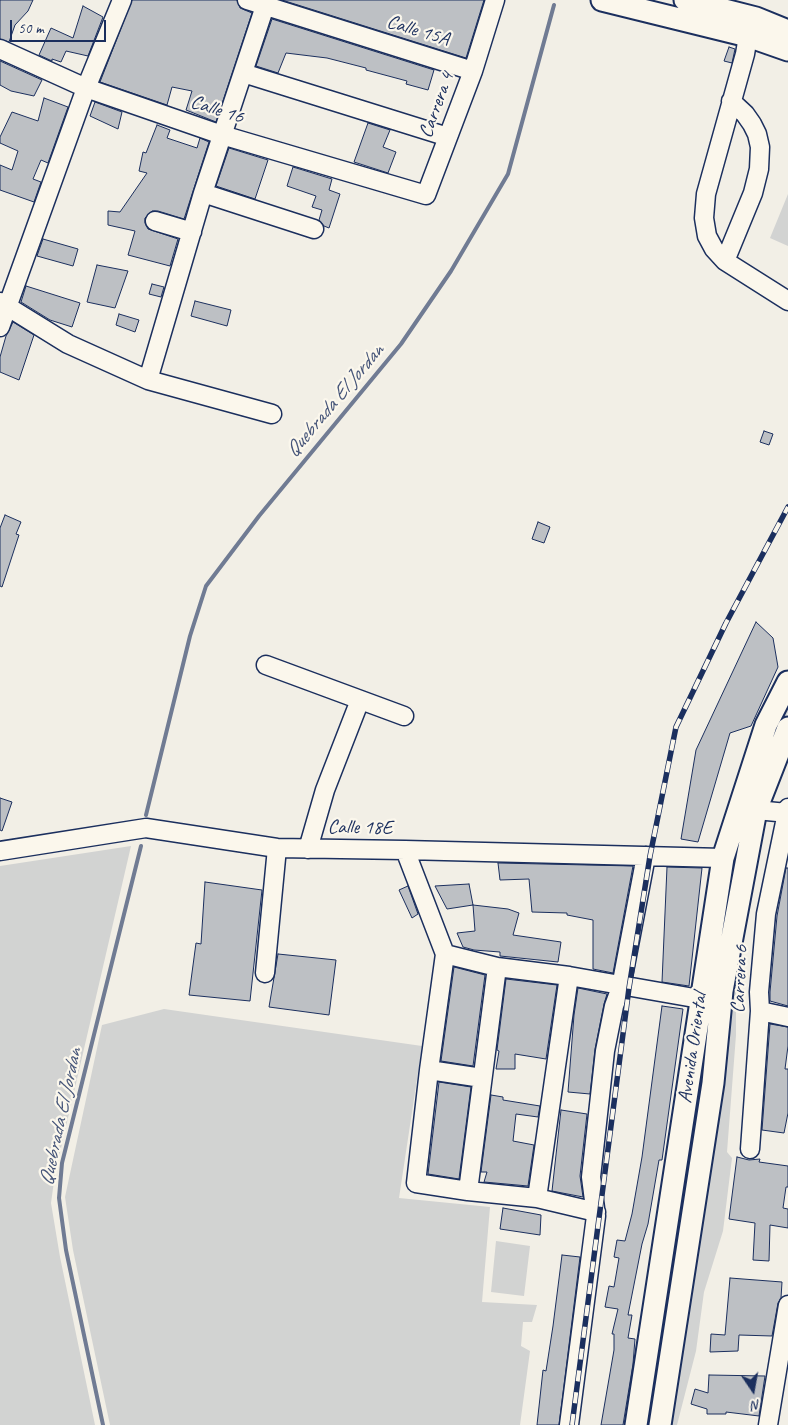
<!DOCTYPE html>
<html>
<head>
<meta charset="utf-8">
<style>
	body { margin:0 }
	#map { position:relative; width:788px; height:1425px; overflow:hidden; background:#f2efe6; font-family:Caveat,sans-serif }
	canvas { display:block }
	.north { position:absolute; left:728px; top:1365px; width:50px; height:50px; -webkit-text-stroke:4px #fbf7ec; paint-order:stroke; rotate:168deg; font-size:14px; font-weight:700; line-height:20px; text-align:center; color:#1b2f5e }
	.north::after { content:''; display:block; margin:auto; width:18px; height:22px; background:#1b2f5e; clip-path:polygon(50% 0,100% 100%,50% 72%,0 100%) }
	.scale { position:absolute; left:10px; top:20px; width:96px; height:22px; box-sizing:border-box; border:2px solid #1b2f5e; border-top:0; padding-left:6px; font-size:15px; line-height:18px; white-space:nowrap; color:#1b2f5e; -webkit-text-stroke:4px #fbf7ec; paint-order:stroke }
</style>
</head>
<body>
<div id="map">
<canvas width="788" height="1425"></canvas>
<div class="north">N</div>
<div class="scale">50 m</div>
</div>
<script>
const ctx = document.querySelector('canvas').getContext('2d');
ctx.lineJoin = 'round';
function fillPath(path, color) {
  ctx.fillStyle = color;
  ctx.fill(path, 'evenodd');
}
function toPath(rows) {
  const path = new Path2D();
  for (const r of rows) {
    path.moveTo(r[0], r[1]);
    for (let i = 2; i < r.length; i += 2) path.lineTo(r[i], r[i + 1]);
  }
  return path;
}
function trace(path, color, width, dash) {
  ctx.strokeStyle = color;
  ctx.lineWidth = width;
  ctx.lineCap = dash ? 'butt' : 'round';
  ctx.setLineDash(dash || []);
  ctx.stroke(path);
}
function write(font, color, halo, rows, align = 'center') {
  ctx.font = font + ' Caveat,sans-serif';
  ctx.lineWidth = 4.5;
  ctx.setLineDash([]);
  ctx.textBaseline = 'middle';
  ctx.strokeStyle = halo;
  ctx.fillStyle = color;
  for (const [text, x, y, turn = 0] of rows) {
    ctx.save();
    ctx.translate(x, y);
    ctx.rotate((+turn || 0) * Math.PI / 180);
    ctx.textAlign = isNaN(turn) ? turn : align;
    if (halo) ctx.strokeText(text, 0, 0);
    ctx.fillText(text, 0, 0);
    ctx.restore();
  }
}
fillPath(toPath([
	[788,194,788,246,770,238],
	[788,694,788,712,782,726,653,1425,643,1425,738,830],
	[131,846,55,1174,51,1203,60,1257,95,1425,0,1425,0,866],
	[749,883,736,993,736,1035,727,1152,732,1158,723,1231,704,1292,696,1351,677,1425,664,1425],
	[164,1009,422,1046,399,1198,490,1207,482,1302,537,1305,532,1322,523,1322,521,1346,530,1351,520,1425,110,1425,73,1250,65,1197,102,1025],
	[496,1241,530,1246,524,1296,491,1292]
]), '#d2d3d2');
trace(toPath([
	[146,815,190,636,206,586,259,516,401,344,451,271,508,174,554,5],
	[103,1425,66,1250,59,1198,62,1163,141,846]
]), '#707b93', 4);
const building = toPath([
	[0,0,33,0,28,11,15,25,9,42,0,39,0,0],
	[132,0,237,0,240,8,252,13,216,122,186,110,192,91,172,87,167,105,100,82,132,0],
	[282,0,484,0,466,58,282,0],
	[83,6,103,17,88,56,66,51,61,62,52,59,52,61,39,55,51,28,73,38,83,6],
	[272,19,434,70,428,90,406,84,407,81,366,70,366,68,327,58,286,53,278,73,256,66,272,19],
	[729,47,735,49,732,63,724,61,729,47],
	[0,61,42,80,34,96,11,91,0,85,0,61],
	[44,98,68,107,48,163,41,160,33,179,41,182,34,202,0,190,0,165,12,170,18,151,0,143,0,137,12,112,38,121,44,98],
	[95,102,122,112,118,129,90,116,95,102],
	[368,123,390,130,383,147,396,152,388,173,354,162,368,123],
	[157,125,170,130,167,138,197,148,200,138,209,142,184,219,158,211,152,211,145,218,145,223,148,229,178,239,170,266,128,255,135,231,108,225,108,211,120,212,147,173,139,171,143,152,146,153,157,125],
	[229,148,268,160,255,199,216,186,229,148],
	[293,167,332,179,329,190,340,194,329,228,324,226,319,220,322,210,312,207,316,196,287,186,293,167],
	[43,239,78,249,73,266,37,256,43,239],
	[97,265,128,271,115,308,87,302,97,265],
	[152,284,164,287,161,297,149,294,152,284],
	[26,286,80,303,72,327,50,320,21,302,26,286],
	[195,301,231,310,227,326,191,316,195,301],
	[119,314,139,320,135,332,116,325,119,314],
	[13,322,34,335,19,380,0,372,0,357,6,336,13,322],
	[764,431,773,434,769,445,760,442,764,431],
	[5,515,21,522,16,534,19,535,2,587,0,586,0,528,5,515],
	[538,522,550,527,544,543,532,539,538,522],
	[756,622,773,638,778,667,751,726,730,733,698,842,681,839,696,750,756,622],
	[0,798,12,802,2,831,0,830,0,798],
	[498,863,633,866,613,973,593,969,593,920,567,915,567,913,532,912,529,879,500,880,498,863],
	[667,867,702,868,689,986,662,982,667,867],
	[786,868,788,868,788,1006,770,1001,770,992,777,916,786,868],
	[205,882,262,890,250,1001,189,995,196,943,201,944,205,882],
	[469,884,473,905,447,909,435,886,469,884],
	[408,886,418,914,412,918,399,890,408,886],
	[473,905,508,909,519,913,513,935,561,942,558,962,500,956,500,952,474,950,463,947,457,933,475,931,473,905],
	[278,954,336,960,329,1015,269,1007,278,954],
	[454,967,485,975,473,1066,441,1061,454,967],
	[506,979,557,985,546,1059,515,1054,515,1069,496,1069,499,1051,497,1050,506,979],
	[578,988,607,994,604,1004,595,1049,590,1094,568,1092,574,1015,578,988],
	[662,1006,683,1009,662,1160,659,1160,648,1224,642,1244,628,1315,632,1315,628,1338,635,1339,633,1364,623,1425,601,1425,614,1350,614,1334,612,1334,618,1309,605,1307,609,1286,614,1287,619,1258,614,1257,617,1240,625,1241,632,1214,642,1157,662,1006],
	[770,1024,788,1027,788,1046,785,1069,788,1069,788,1113,784,1133,762,1130,770,1024],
	[439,1082,471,1087,459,1179,428,1174,439,1082],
	[491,1095,503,1097,503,1100,540,1106,538,1117,516,1114,513,1141,534,1145,528,1186,484,1182,487,1172,481,1172,491,1095],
	[561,1110,587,1114,580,1176,583,1197,552,1191,561,1110],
	[737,1157,749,1160,760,1159,759,1162,788,1166,788,1187,786,1187,783,1208,788,1209,788,1228,770,1225,769,1261,753,1260,755,1223,729,1219,737,1157],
	[503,1208,541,1215,540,1235,500,1229,503,1208],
	[562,1255,580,1257,559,1425,537,1425,543,1370,546,1371,553,1326,562,1255],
	[730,1278,782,1282,781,1298,778,1303,772,1336,739,1335,738,1351,710,1352,711,1334,725,1335,730,1278],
	[709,1375,765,1376,759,1416,726,1412,726,1414,707,1414,707,1409,691,1404,695,1389,708,1393,709,1375]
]);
fillPath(building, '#bdc0c4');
trace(building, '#1b2f5e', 1);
const minor = toPath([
	[247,0,473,71],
	[748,36,745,54,706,194,704,218,707,236,714,249,725,261,788,301],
	[0,49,86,88,222,135,426,195,473,71,495,0],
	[243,73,448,137],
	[203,193,314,229],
	[155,221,192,232],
	[725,261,753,193,759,169,760,147,757,134,752,124,745,114,731,101],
	[0,302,68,344,148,380,272,414],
	[0,327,86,88,122,0],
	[148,380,203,193,267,0],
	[266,665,404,716],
	[756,810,788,813],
	[308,849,325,790,360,700],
	[405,850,445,954,429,1070,416,1183,468,1191,537,1198,596,1212],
	[0,851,146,828,277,848,405,850,723,858],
	[445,954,497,967,569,976,700,999],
	[265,973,277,848],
	[760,1011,788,1017],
	[429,1070,482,1078],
	[750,1149,760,1011,759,992,766,914,788,808],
	[468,1191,497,967],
	[537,1198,569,976],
	[569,1425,596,1216,591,1177,605,1051,614,1006,621,987,646,856],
	[768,1425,788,1305]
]);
const major = toPath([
	[602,0,748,36,788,50],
	[685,0,756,18,788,31],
	[636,1425,723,858,766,725,788,682],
	[660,1425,713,1083,722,991,756,810,788,728]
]);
trace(minor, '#1b2f5e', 21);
trace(major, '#1b2f5e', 25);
trace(minor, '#fbf7ec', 18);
trace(major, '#fbf7ec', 21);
const rail = toPath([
	[572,1425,629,988,650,856,676,727,726,623,788,507]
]);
trace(rail, '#1b2f5e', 5.5);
trace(rail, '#fbf7ec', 4, [11]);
write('20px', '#1b2f5e', '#fbf7ec', [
	["Calle 15A",418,31,17],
	["Carrera 4",437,105,-70],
	["Calle 16",217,110,18],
	["Calle 18E",360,828,1],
	["Carrera 6",740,979,-87],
	["Avenida Oriental",693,1048,-82]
]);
write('italic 21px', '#465579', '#fbf7ec', [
	["Quebrada El Jordan",335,401,-50],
	["Quebrada El Jordan",61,1117,-78]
]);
</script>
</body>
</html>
